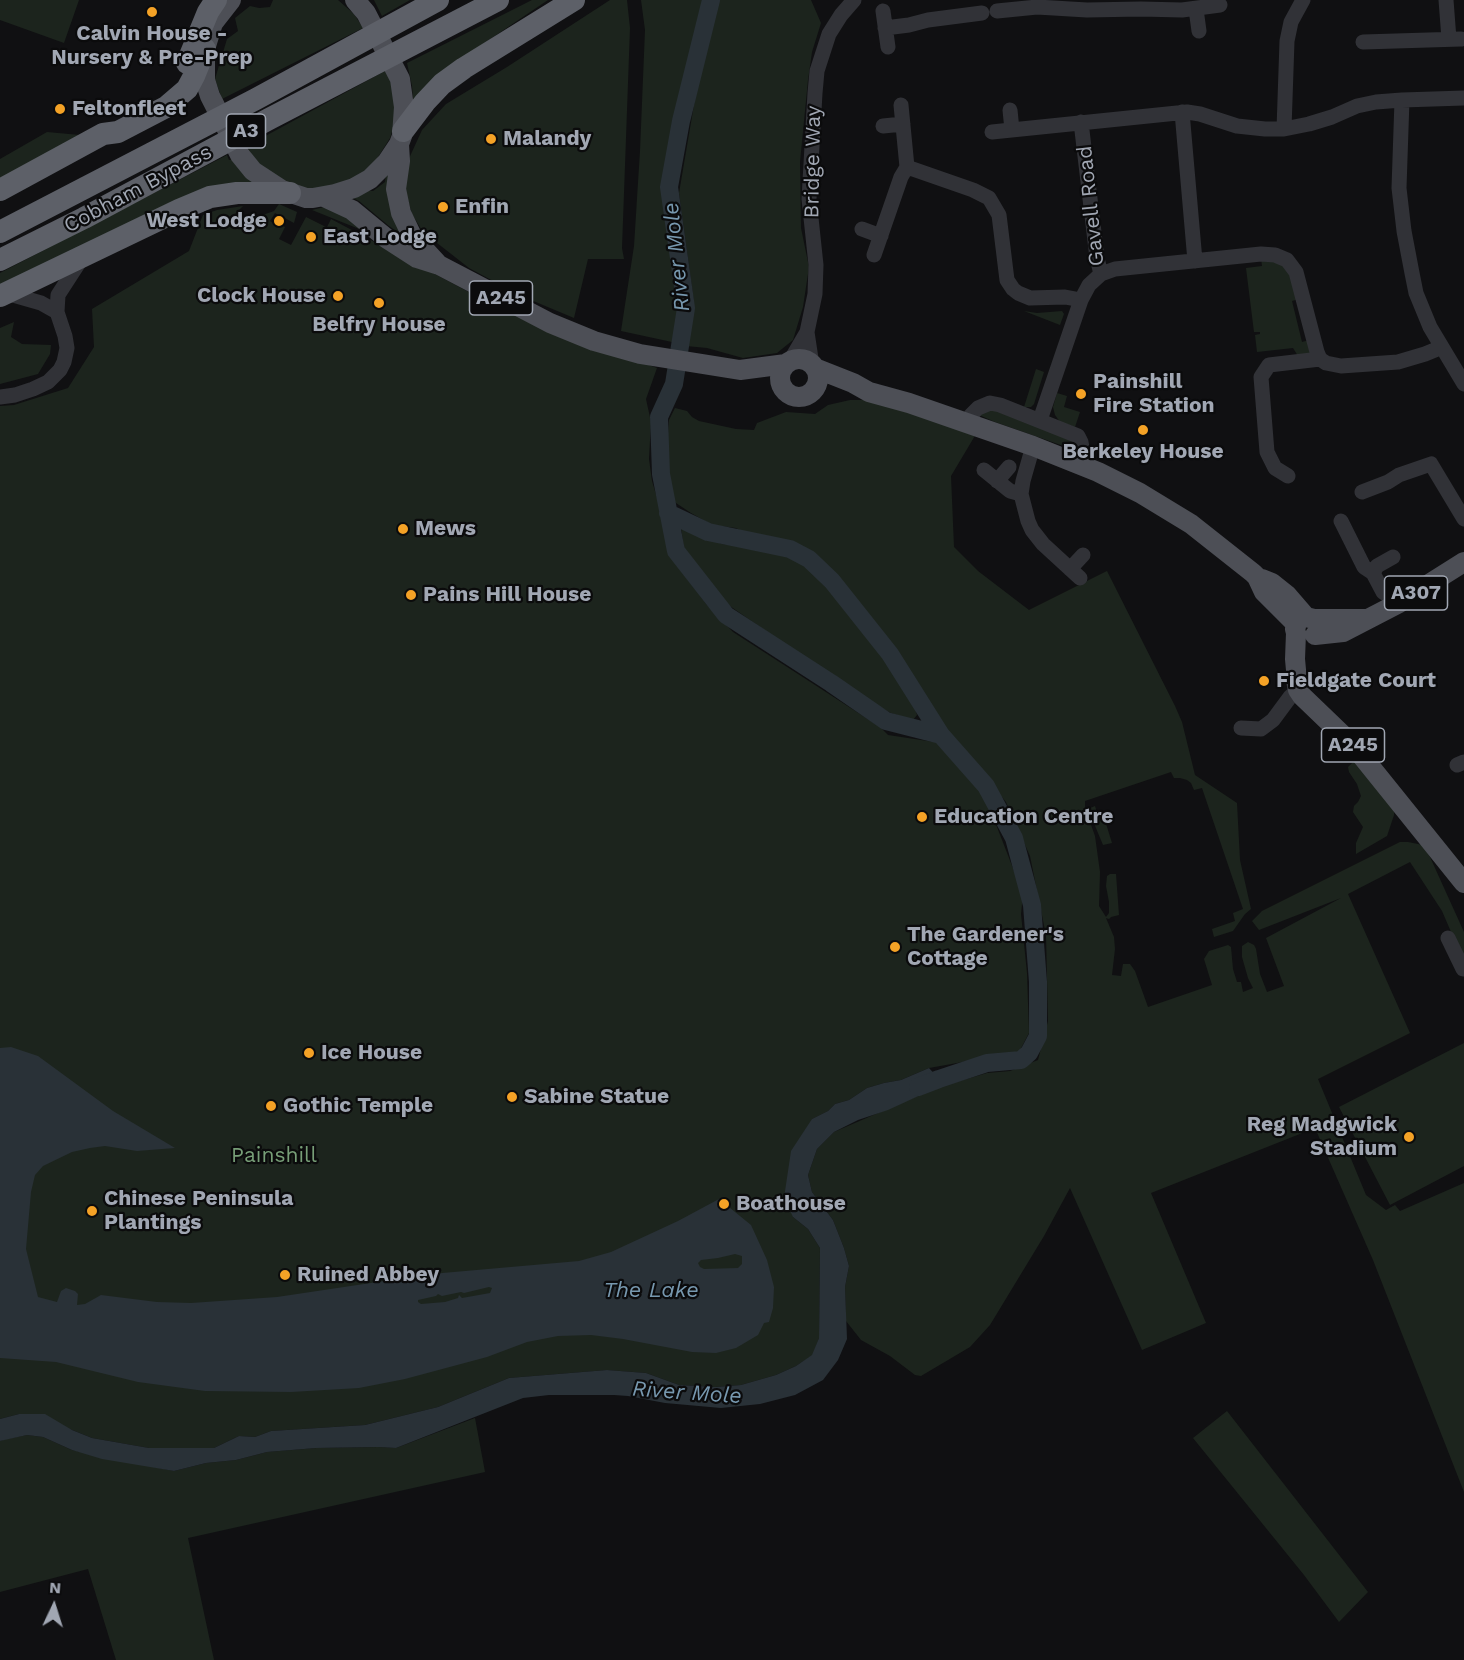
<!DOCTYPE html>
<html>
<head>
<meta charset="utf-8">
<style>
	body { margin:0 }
	#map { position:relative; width:1464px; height:1660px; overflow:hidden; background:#101012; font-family:"Work Sans",sans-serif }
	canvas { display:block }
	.north { position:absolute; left:24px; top:1576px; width:60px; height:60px; -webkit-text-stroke:4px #0b0b0c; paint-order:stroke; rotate:4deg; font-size:16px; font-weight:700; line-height:24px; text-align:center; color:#a1a7b3 }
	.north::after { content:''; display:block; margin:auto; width:21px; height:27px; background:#a1a7b3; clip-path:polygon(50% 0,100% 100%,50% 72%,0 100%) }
</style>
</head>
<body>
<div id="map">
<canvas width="1464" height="1660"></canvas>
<div class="north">N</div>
</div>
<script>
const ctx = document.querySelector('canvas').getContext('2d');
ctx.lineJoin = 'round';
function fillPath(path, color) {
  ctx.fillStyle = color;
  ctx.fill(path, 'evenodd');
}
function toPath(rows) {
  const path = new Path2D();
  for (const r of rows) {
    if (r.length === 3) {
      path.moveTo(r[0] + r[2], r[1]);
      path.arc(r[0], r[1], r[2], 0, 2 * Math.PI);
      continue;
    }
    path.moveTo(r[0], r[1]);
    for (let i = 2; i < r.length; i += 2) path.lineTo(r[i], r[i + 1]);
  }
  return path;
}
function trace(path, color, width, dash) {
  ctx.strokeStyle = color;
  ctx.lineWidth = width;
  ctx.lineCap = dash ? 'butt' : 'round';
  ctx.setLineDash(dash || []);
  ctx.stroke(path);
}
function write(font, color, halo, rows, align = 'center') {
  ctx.font = font + ' "Work Sans",sans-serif';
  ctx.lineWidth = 4.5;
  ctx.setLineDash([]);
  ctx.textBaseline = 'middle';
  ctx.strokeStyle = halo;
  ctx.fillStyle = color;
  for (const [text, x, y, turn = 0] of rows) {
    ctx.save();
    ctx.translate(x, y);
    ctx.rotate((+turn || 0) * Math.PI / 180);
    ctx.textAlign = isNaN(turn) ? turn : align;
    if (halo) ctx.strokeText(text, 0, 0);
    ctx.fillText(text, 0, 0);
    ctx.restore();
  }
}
fillPath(toPath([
	[0,0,79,0,64,43,0,20],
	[273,0,338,0,354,14,363,28,222,99,215,79,227,39,238,31,235,18,250,6,259,8,270,7],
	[374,0,410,0,382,16],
	[532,0,548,0,440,73,414,109,412,86,407,63],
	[610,0,627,0,630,28,622,248,624,259,588,259,574,318,519,295,469,268,423,232,412,214,404,187,406,165,422,130,446,104,507,67],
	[641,0,704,0,669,141,663,193,679,307,672,342,621,331,634,246,640,151,645,30],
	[718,0,811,0,821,23,812,52,808,80,800,162,801,228,809,267,803,307,793,340,777,353,743,358,707,348,686,346,694,302,679,193,696,93],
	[385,71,392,83,399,110,390,138,370,170,340,185,308,191,282,184,255,162,247,146],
	[47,132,80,135,0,180,0,159],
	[227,155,229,160,233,159,256,183,0,287,0,273],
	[394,165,409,240,389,226,359,201,347,195,360,190,373,191,385,182,386,172],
	[279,204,297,212,294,223,275,213,270,221,277,226,279,224,285,227,279,239,291,245,306,217,326,227,325,231,331,219,482,299,524,318,657,368,646,399,651,422,649,459,652,481,662,515,668,554,707,605,733,632,880,727,888,735,941,743,983,791,1023,894,1021,914,1027,973,1029,1033,1019,1052,929,1068,901,1080,884,1083,867,1088,849,1100,835,1104,828,1111,812,1119,793,1217,808,1229,820,1248,819,1338,813,1355,796,1366,776,1375,741,1385,716,1387,679,1385,646,1373,607,1370,509,1378,438,1407,365,1425,271,1431,255,1437,239,1436,214,1448,149,1448,92,1438,72,1430,19,1414,0,1419,0,406,14,405,68,388,94,347,92,309,189,251,203,215,217,210,243,206,219,230,274,211],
	[324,207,336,210,369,233,312,210],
	[1261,258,1268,258,1287,268,1299,299,1292,301,1302,342,1309,340,1310,353,1298,356,1293,348,1257,352,1255,335,1260,334,1260,332,1254,332,1246,268,1262,266],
	[1024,311,1037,313,1062,311,1064,314,1060,325],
	[14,322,11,337,22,344,51,345,50,354,38,374,0,384,0,328],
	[1036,369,1044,372,1034,404,1031,407,1024,407],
	[1057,393,1067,396,1064,407,1080,412,1075,427,1060,422,1055,415,1053,407],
	[850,400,879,400,976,434,951,476,954,547,978,571,1029,610,1107,571,1175,706,1182,722,1195,775,1237,803,1240,860,1251,909,1245,914,1233,931,1214,937,1212,929,1235,921,1233,913,1243,909,1202,788,1194,790,1191,783,1187,780,1180,778,1174,778,1171,772,1085,801,1085,808,1095,836,1100,872,1099,906,1106,917,1109,913,1109,902,1106,886,1107,876,1110,874,1116,874,1119,915,1111,917,1109,919,1106,918,1114,937,1115,949,1112,975,1121,976,1123,964,1130,964,1135,971,1148,1007,1212,985,1204,959,1209,951,1228,945,1231,947,1233,969,1237,982,1241,982,1243,992,1253,988,1248,978,1242,957,1242,946,1248,942,1254,945,1256,949,1260,974,1267,992,1284,986,1266,938,1341,898,1259,930,1252,921,1262,911,1400,842,1408,842,1423,845,1430,857,1464,932,1464,962,1442,911,1410,862,1348,894,1410,1033,1318,1079,1366,1195,1386,1210,1395,1205,1400,1211,1464,1183,1464,1492,1373,1260,1315,1128,1151,1193,1206,1323,1142,1350,1070,1188,1044,1236,990,1325,970,1347,921,1376,915,1375,890,1356,861,1340,846,1321,845,1287,849,1266,844,1248,833,1220,812,1192,808,1175,817,1149,834,1132,936,1088,987,1073,1010,1071,1038,1060,1048,1021,1046,935,1030,856,1006,802,952,737,857,600,811,553,802,546,751,536,736,528,712,525,691,513,673,501,670,497,666,458,669,420,675,408,687,411,692,417,699,421,736,429,754,430,757,423,786,412,815,414,828,405],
	[989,407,1074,439,1075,450,995,422,979,415],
	[681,528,722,544,757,547,788,554,809,567,868,632,895,672,915,708,917,715,913,720,891,713,858,695,727,604,684,548],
	[1355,760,1395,807,1394,815,1387,836,1356,854,1356,843,1363,827,1353,812,1354,806,1358,802,1361,796,1357,784,1349,772,1348,767],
	[1095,806,1098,816,1103,814,1112,843,1103,845,1088,809],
	[1464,1043,1464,1166,1390,1205,1339,1107],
	[1227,1411,1368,1592,1339,1622,1304,1575,1193,1438],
	[475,1418,485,1472,188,1538,214,1660,116,1660,88,1569,0,1592,0,1441,6,1439,27,1435,43,1437,72,1450,174,1471,206,1463,236,1460,267,1452,316,1448,378,1447,396,1448]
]), '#1c241d');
fillPath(toPath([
	[11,1047,38,1056,113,1111,175,1148,137,1151,105,1146,90,1148,72,1152,43,1166,35,1175,31,1192,26,1249,38,1297,57,1302,61,1291,66,1288,75,1291,78,1294,77,1305,85,1304,101,1295,157,1302,191,1303,277,1297,431,1274,579,1261,611,1252,678,1221,719,1199,751,1225,767,1260,774,1287,773,1308,769,1322,764,1323,758,1335,736,1348,716,1353,692,1352,623,1339,591,1335,558,1336,527,1342,487,1357,405,1379,359,1388,291,1392,205,1391,138,1382,56,1362,0,1358,0,1048],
	[735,1254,742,1256,742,1264,738,1268,704,1269,700,1267,698,1263,701,1260,718,1258],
	[489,1287,492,1288,490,1293,462,1298,459,1295,458,1298,445,1302,421,1304,418,1302,418,1300,436,1296,438,1294,442,1296,461,1292,464,1293],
	[929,1068,939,1079,936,1088,888,1110,858,1120,834,1132,817,1149,808,1175,812,1192,833,1220,844,1248,849,1266,845,1287,847,1339,838,1360,823,1380,795,1395,760,1404,721,1408,665,1403,628,1396,614,1395,549,1395,523,1398,396,1448,378,1447,316,1448,267,1452,236,1460,206,1463,174,1471,102,1459,72,1450,43,1437,27,1435,0,1441,0,1419,19,1414,45,1414,72,1430,92,1438,149,1448,214,1448,239,1436,255,1437,271,1431,365,1425,438,1407,509,1378,607,1370,646,1373,679,1385,716,1387,741,1385,776,1375,796,1366,812,1355,819,1338,820,1248,808,1229,793,1217,784,1198,791,1151,812,1119,828,1111,835,1104,849,1100,867,1088,884,1083,901,1080]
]), '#293137');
trace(toPath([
	[711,0,681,121,669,187,686,308,674,384,659,417,661,474,676,551,726,615,831,683,886,721,941,735],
	[668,513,708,532,790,549,809,559,832,581,890,654,941,735,986,786,1014,838,1032,905,1038,982,1038,1036,1029,1053,1021,1060,987,1063,939,1079,918,1087]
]), '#293137', 18);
trace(toPath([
	[1446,0,1449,39],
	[1196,9,1199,31],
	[883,11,888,47],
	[997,11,1037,7,1087,10,1141,9,1182,10,1220,5],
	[885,28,909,25,928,20,982,13],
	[1363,42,1461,39],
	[1402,100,1399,188,1404,231,1412,273,1416,293,1430,327,1464,384],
	[1010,110,1012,130],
	[1182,112,1195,261],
	[883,126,903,124],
	[1284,129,1287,41,1291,22,1303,0],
	[992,132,1187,112,1200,114,1237,126,1265,129,1284,129,1309,124,1332,117,1357,106,1376,102,1402,100,1464,98],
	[907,167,973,190,989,198,999,215,1007,280,1013,289,1018,293,1030,298,1065,297,1081,300],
	[862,229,881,236],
	[874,255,901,177,907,167,901,105],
	[1101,274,1115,269,1261,254,1275,255,1287,260,1296,272,1317,352,1320,359,1326,363,1341,366,1398,362,1425,354,1442,347],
	[6,293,41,303,57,312],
	[807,332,812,365],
	[790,361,807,332,815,294,816,265,809,199,815,93,817,71,829,34,841,15,854,0],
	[0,397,15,395,33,389,48,382,60,370,64,362,67,348,65,336,57,312,58,295,82,258],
	[1040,420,1081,300,1089,285,1101,274,1097,258,1081,122],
	[967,423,971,415,978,408,990,403,1000,405,1078,436,1081,442,1082,448,1077,463],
	[1033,446,1023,481,1021,494,1028,521,1032,530,1043,544,1080,578],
	[984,470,1010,491,1021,494],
	[1288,476,1275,468,1267,452,1261,377,1269,365,1320,359],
	[997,481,1009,467],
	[1362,492,1388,482,1399,475,1431,464,1464,519],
	[1341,521,1364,567,1373,573],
	[1393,557,1377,566,1373,573,1383,592,1399,603],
	[1070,569,1083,555],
	[1241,728,1261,729,1273,720,1290,697,1298,690],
	[1457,765,1464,762],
	[1448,938,1463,969]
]), '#313237', 15);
trace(toPath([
	[231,0,213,23,205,49,205,80,210,96,240,155,253,171,282,190,306,198,313,198,335,194,354,188,370,179,387,162,399,144,402,136,404,107,400,79,366,13,355,0],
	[399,144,400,161,396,189,401,213,412,236,437,263],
	[324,197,352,210,386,238,417,258,439,265,550,323,594,341,640,354,740,370,786,364],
	[799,378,19],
	[815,368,853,383,869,392,909,403,1033,446,1098,472,1140,493,1191,524,1253,573,1257,577,1264,592,1296,624],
	[1262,579,1272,583,1287,595,1306,617],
	[1366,619,1314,619,1306,617,1298,620,1295,629,1296,633,1295,659,1296,670,1296,680,1298,690,1302,696,1353,745,1464,883],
	[1315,635,1343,632,1399,603,1464,562]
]), '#4d4f56', 20);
trace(toPath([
	[187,63,208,12,216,0],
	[403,131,425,102,442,84,464,68,574,0],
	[0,190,103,134,118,132,166,107,187,89,194,76,205,49],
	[0,232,256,99,438,0],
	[0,260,84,218,269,119,498,0],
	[0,296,179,210,210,197,237,193,290,193]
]), '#5d6068', 22);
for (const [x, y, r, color] of [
	[152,12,6,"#f4a226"],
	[60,109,6,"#f4a226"],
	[491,139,6,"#f4a226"],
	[443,207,6,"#f4a226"],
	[279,221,6,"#f4a226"],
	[311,237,6,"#f4a226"],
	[338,296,6,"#f4a226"],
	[379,303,6,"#f4a226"],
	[1081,394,6,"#f4a226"],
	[1143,430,6,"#f4a226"],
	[403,529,6,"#f4a226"],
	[411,595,6,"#f4a226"],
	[1264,681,6,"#f4a226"],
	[922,817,6,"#f4a226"],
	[895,947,6,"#f4a226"],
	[309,1053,6,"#f4a226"],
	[512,1097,6,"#f4a226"],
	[271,1106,6,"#f4a226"],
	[1409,1137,6,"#f4a226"],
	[724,1204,6,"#f4a226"],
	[92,1211,6,"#f4a226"],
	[285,1275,6,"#f4a226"]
]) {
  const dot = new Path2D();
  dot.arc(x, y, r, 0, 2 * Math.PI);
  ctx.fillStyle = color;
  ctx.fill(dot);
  trace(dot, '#0b0b0c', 2);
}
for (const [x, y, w] of [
	[246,131,39],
	[501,298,63],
	[1416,593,63],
	[1353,745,63]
]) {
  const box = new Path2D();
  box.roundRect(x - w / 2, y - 17, w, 34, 4.5);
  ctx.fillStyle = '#0b0b0c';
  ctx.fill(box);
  trace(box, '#a1a7b3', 1.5);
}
write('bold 20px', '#a1a7b3', null, [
	["A3",246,131],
	["A245",501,298],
	["A307",1416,593],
	["A245",1353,745]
]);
write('bold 21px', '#a1a7b3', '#0b0b0c', [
	["Calvin House -",152,34,"center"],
	["Nursery & Pre-Prep",152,58,"center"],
	["Feltonfleet",72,109],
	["Malandy",503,139],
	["Enfin",455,207],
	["West Lodge",267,221,"right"],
	["East Lodge",323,237],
	["Clock House",326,296,"right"],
	["Belfry House",379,325,"center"],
	["Painshill",1093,382],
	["Fire Station",1093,406],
	["Berkeley House",1143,452,"center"],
	["Mews",415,529],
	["Pains Hill House",423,595],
	["Fieldgate Court",1276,681],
	["Education Centre",934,817],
	["The Gardener's",907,935],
	["Cottage",907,959],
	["Ice House",321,1053],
	["Sabine Statue",524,1097],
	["Gothic Temple",283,1106],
	["Reg Madgwick",1397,1125,"right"],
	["Stadium",1397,1149,"right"],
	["Chinese Peninsula",104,1199],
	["Plantings",104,1223],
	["Boathouse",736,1204],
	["Ruined Abbey",297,1275]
], 'left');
write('21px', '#a1a7b3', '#0b0b0c', [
	["Bridge Way",813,162,-89],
	["Cobham Bypass",138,189,-28],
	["Gavell Road",1091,206,-96]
]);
write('21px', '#779e77', '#0b0b0c', [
	["Painshill",274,1156]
]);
write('italic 22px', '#7798af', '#0b0b0c', [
	["River Mole",677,257,-96],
	["The Lake",651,1291],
	["River Mole",687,1393,4]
]);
</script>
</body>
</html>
